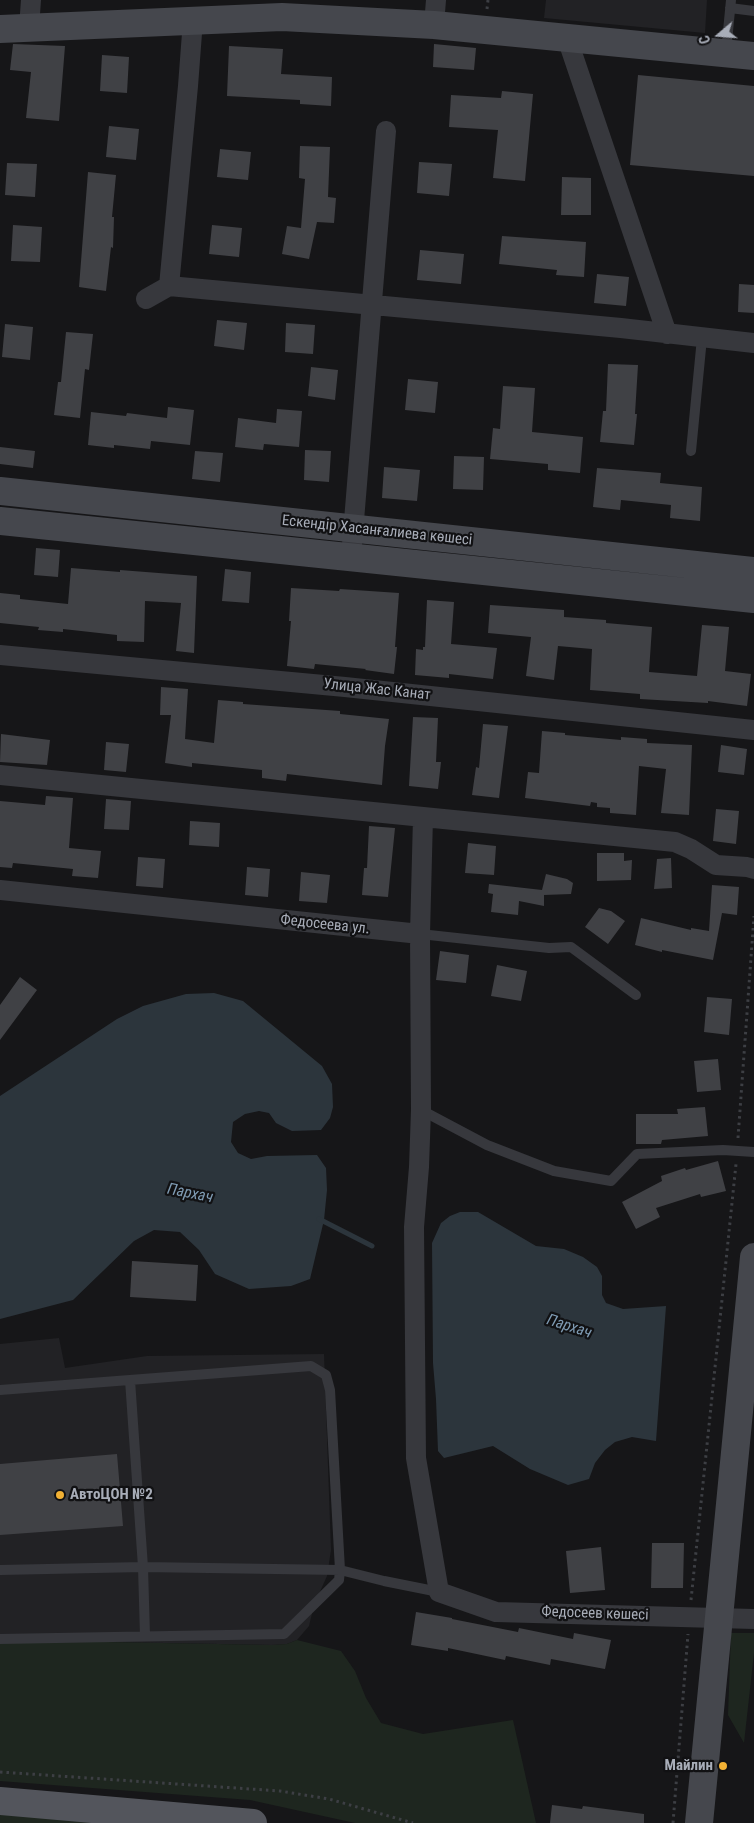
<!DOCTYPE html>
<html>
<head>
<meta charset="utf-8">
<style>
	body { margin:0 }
	#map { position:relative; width:754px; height:1823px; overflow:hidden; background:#161618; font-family:"Roboto Condensed",sans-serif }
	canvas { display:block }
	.north { position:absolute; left:694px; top:10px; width:50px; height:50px; -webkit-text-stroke:4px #111113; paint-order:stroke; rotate:252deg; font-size:14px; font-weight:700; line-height:20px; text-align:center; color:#a8adb8 }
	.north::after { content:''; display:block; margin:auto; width:18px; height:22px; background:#a8adb8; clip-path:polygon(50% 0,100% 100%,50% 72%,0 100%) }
</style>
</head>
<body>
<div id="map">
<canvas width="754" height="1823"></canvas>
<div class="north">С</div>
</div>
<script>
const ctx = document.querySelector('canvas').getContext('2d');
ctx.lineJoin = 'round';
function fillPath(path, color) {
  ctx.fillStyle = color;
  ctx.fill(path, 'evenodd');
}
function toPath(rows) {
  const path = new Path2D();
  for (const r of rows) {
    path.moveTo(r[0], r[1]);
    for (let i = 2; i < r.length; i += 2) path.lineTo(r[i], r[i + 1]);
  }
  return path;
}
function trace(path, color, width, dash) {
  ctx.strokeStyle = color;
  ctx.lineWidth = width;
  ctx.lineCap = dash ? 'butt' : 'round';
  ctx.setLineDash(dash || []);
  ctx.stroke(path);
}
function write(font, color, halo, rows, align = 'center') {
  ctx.font = font + ' "Roboto Condensed",sans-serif';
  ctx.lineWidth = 4.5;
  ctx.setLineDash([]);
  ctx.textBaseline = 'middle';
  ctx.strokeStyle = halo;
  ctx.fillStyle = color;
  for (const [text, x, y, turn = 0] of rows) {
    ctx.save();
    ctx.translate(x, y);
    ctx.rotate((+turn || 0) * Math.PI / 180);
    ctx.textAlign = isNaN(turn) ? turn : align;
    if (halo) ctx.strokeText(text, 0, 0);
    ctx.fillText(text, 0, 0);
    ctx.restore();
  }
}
fillPath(toPath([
	[546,0,707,0,705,33,544,18],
	[59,1338,65,1368,147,1356,324,1354,331,1550,327,1576,314,1605,309,1626,297,1640,287,1644,272,1645,0,1640,0,1344]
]), '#222225');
fillPath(toPath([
	[731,1633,754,1633,754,1653,744,1743,728,1715],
	[0,1640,272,1645,287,1644,297,1640,341,1651,355,1671,366,1698,381,1723,423,1734,513,1720,536,1823,355,1823,250,1800,0,1781],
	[0,1809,180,1823,0,1823]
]), '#1e261f');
fillPath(toPath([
	[214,993,243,1001,322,1066,332,1084,333,1107,330,1118,321,1130,292,1131,276,1123,269,1113,259,1111,245,1114,233,1122,231,1142,238,1153,251,1159,267,1156,317,1155,326,1168,327,1190,324,1220,310,1279,291,1286,249,1289,215,1274,199,1250,180,1232,154,1230,134,1241,73,1300,0,1319,0,1096,117,1019,143,1006,186,994],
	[460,1212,478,1212,536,1246,564,1249,583,1257,597,1267,602,1276,602,1295,606,1303,623,1309,666,1306,656,1441,632,1437,615,1442,605,1450,595,1463,589,1479,568,1485,530,1469,493,1446,444,1458,438,1451,436,1399,433,1363,432,1243,441,1223,450,1216]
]), '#2c353c');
trace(toPath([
	[319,1219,372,1246]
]), '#2c353c', 5);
fillPath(toPath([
	[13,44,65,46,59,121,26,118,31,72,10,70],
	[434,44,476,48,474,70,433,67],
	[229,46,283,49,281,74,332,77,331,106,300,104,300,100,227,96],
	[102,55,129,57,127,93,100,91],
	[638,75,754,86,754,176,630,165],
	[502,91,533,94,525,181,493,178,498,130,449,127,451,95,501,98],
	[109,126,139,129,136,160,106,157],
	[300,146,330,147,328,197,336,198,334,223,317,222,309,259,282,254,287,226,301,228,305,179,299,178],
	[220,149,251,152,248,180,217,177],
	[419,162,452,164,449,196,417,193],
	[7,163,37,164,35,197,5,195],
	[88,172,116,175,112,217,114,217,113,248,111,247,106,291,79,287],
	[562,177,591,178,591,215,561,215],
	[13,225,42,227,40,262,11,261],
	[212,225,242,228,239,257,209,254],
	[502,236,586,242,584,277,556,275,557,270,499,264],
	[420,250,464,254,461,284,417,280],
	[597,274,629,277,626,306,594,303],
	[739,284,754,285,754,313,738,312],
	[217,320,247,323,244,350,214,346],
	[286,323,315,325,313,354,285,352],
	[5,324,33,327,30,360,2,357],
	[66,332,93,334,89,370,85,369,80,418,54,415,58,382,61,382],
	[608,364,638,365,635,414,637,414,634,445,600,442,603,411,606,411],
	[311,367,338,370,335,400,308,396],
	[408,379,438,382,435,413,405,410],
	[503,386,535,388,532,432,583,437,580,473,548,470,548,464,490,459,493,428,500,429],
	[168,407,194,410,190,445,151,441,150,449,114,445,114,448,88,445,91,412,126,416,127,413,167,418],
	[277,409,302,411,299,447,264,444,263,450,235,447,238,418,276,423],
	[0,447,35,451,33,468,0,464],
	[305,450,331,451,329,482,304,480],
	[195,451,223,453,220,482,192,479],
	[454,456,484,457,483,490,453,489],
	[384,467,420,470,417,501,382,498],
	[597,468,661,473,660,483,702,487,700,521,670,518,671,505,621,500,620,510,593,507],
	[36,548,60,550,58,577,34,575],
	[71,568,120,572,120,570,197,576,194,653,176,651,181,603,145,601,144,642,117,641,117,635,63,629,63,632,38,630,39,627,0,623,0,593,20,595,20,599,68,604],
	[225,569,251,572,249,603,222,601],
	[291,588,339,591,340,589,399,593,395,647,397,647,394,674,365,670,366,669,315,664,314,669,287,666,291,621,289,621],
	[427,600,454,602,451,644,497,648,493,679,449,674,449,678,415,675,416,649,423,650,423,647,425,647],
	[490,605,564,610,564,617,606,620,606,623,652,627,649,672,697,676,702,625,729,627,725,671,751,674,747,706,708,701,708,703,640,699,640,694,590,690,592,649,558,646,554,680,526,676,531,637,488,633],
	[161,687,188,689,185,739,214,743,218,700,243,702,243,704,340,711,340,714,389,719,385,746,382,785,287,774,286,781,262,778,262,770,192,763,192,767,165,763,171,715,160,715],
	[413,717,438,718,436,762,441,762,438,789,409,786],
	[483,724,508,726,499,798,472,795,476,767,479,768],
	[542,731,565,733,565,735,621,740,621,737,647,739,647,743,692,745,689,815,661,813,666,769,639,766,636,815,610,813,610,808,597,807,597,803,591,802,590,806,525,798,528,772,539,773],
	[1,734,50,740,47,765,0,762],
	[106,742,129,744,126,772,104,770],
	[721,745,747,749,744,775,718,772],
	[46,796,73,798,69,848,101,851,98,878,72,876,73,869,13,863,12,868,0,867,0,801,45,805],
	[106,799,131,801,129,830,104,829],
	[716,809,739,811,736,844,713,841],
	[190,821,220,823,219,847,189,845],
	[369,826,395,828,388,897,362,895,364,868,367,868],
	[468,843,496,846,494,875,465,873],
	[597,853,624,853,624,861,632,860,631,880,597,881],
	[138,857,165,859,163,888,136,886],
	[671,858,672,888,654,889,657,859],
	[247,867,270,869,268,897,245,895],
	[301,872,330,875,327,903,299,901],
	[546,874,567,879,573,883,571,894,544,895,544,906,519,901,518,915,491,912,493,894,488,893,489,884,542,890],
	[712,885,739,887,737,915,722,913,713,960,662,950,662,952,635,945,641,918,691,930,691,928,709,931],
	[599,908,611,911,625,921,608,944,585,927],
	[440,951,469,955,466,983,436,980],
	[497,965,527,971,521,1001,491,996],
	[20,977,37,990,0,1040,0,1005],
	[707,997,732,999,729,1035,704,1032],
	[718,1059,721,1090,697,1092,694,1061],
	[705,1107,708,1136,662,1140,661,1144,636,1144,636,1114,678,1114,677,1109],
	[718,1161,726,1191,701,1197,700,1194,656,1208,660,1217,636,1229,622,1202,662,1181,661,1176,685,1168,686,1170],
	[132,1261,198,1265,196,1301,130,1297],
	[117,1454,123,1526,0,1535,0,1464],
	[652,1543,684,1543,683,1588,651,1588],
	[601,1547,605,1590,570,1593,566,1551],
	[416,1612,452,1618,452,1619,518,1632,519,1628,573,1639,574,1633,611,1640,605,1669,551,1659,550,1665,506,1656,505,1660,448,1648,448,1651,411,1645],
	[552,1805,582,1809,583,1806,644,1814,644,1823,550,1823]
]), '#404145');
trace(toPath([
	[487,9,488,0],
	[738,1138,754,916],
	[691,1600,736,1164],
	[0,1772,280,1791,329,1799,413,1823],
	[673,1823,688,1634]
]), '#3d3f44', 3, [2.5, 4]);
trace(toPath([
	[730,8,754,11],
	[726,52,731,0],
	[691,451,702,338],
	[420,934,549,948,571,947,636,995],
	[421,1110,487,1145,554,1171,611,1181,637,1154,723,1150,754,1152],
	[130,1380,143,1567,145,1636],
	[0,1390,311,1366,326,1375,330,1390,340,1570,339,1580,284,1634,0,1639],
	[0,1570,143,1567,340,1570,384,1581,439,1592]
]), '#37383d', 10);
trace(toPath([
	[434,25,436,0],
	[29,28,31,0],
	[567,38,667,334],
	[169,286,188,86,193,20],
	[146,299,169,286,621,328,754,343],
	[351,557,386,131],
	[0,655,345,687,754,730],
	[0,775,675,842,691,849,716,865,747,867,754,869],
	[0,890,420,934,421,1110,419,1167,414,1227,416,1458,439,1592,496,1612,754,1619],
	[420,934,423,817]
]), '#37383d', 20);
trace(toPath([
	[0,29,282,17,434,25,754,56],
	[0,491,754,571],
	[0,521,754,599],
	[699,1823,754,1257]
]), '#45474d', 28);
trace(toPath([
	[0,1801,253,1823]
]), '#53555c', 28);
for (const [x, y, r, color] of [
	[60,1495,5,"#f2b134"],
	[723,1766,5,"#f2b134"]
]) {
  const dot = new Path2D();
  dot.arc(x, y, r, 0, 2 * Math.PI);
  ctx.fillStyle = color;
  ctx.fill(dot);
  trace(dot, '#111113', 2);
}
write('15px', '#a8adb8', '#111113', [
	["Ескендір Хасанғалиева көшесі",377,531,6],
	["Улица Жас Канат",377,690,6],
	["Федосеева ул.",325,925,6],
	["Федосеев көшесі",595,1614,2]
]);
write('bold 15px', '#a8adb8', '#111113', [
	["АвтоЦОН №2",70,1495],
	["Майлин",713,1766,"right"]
], 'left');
write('italic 16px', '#7f9bb3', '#111113', [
	["Пархач",190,1194,11],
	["Пархач",569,1327,18]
]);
</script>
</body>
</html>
